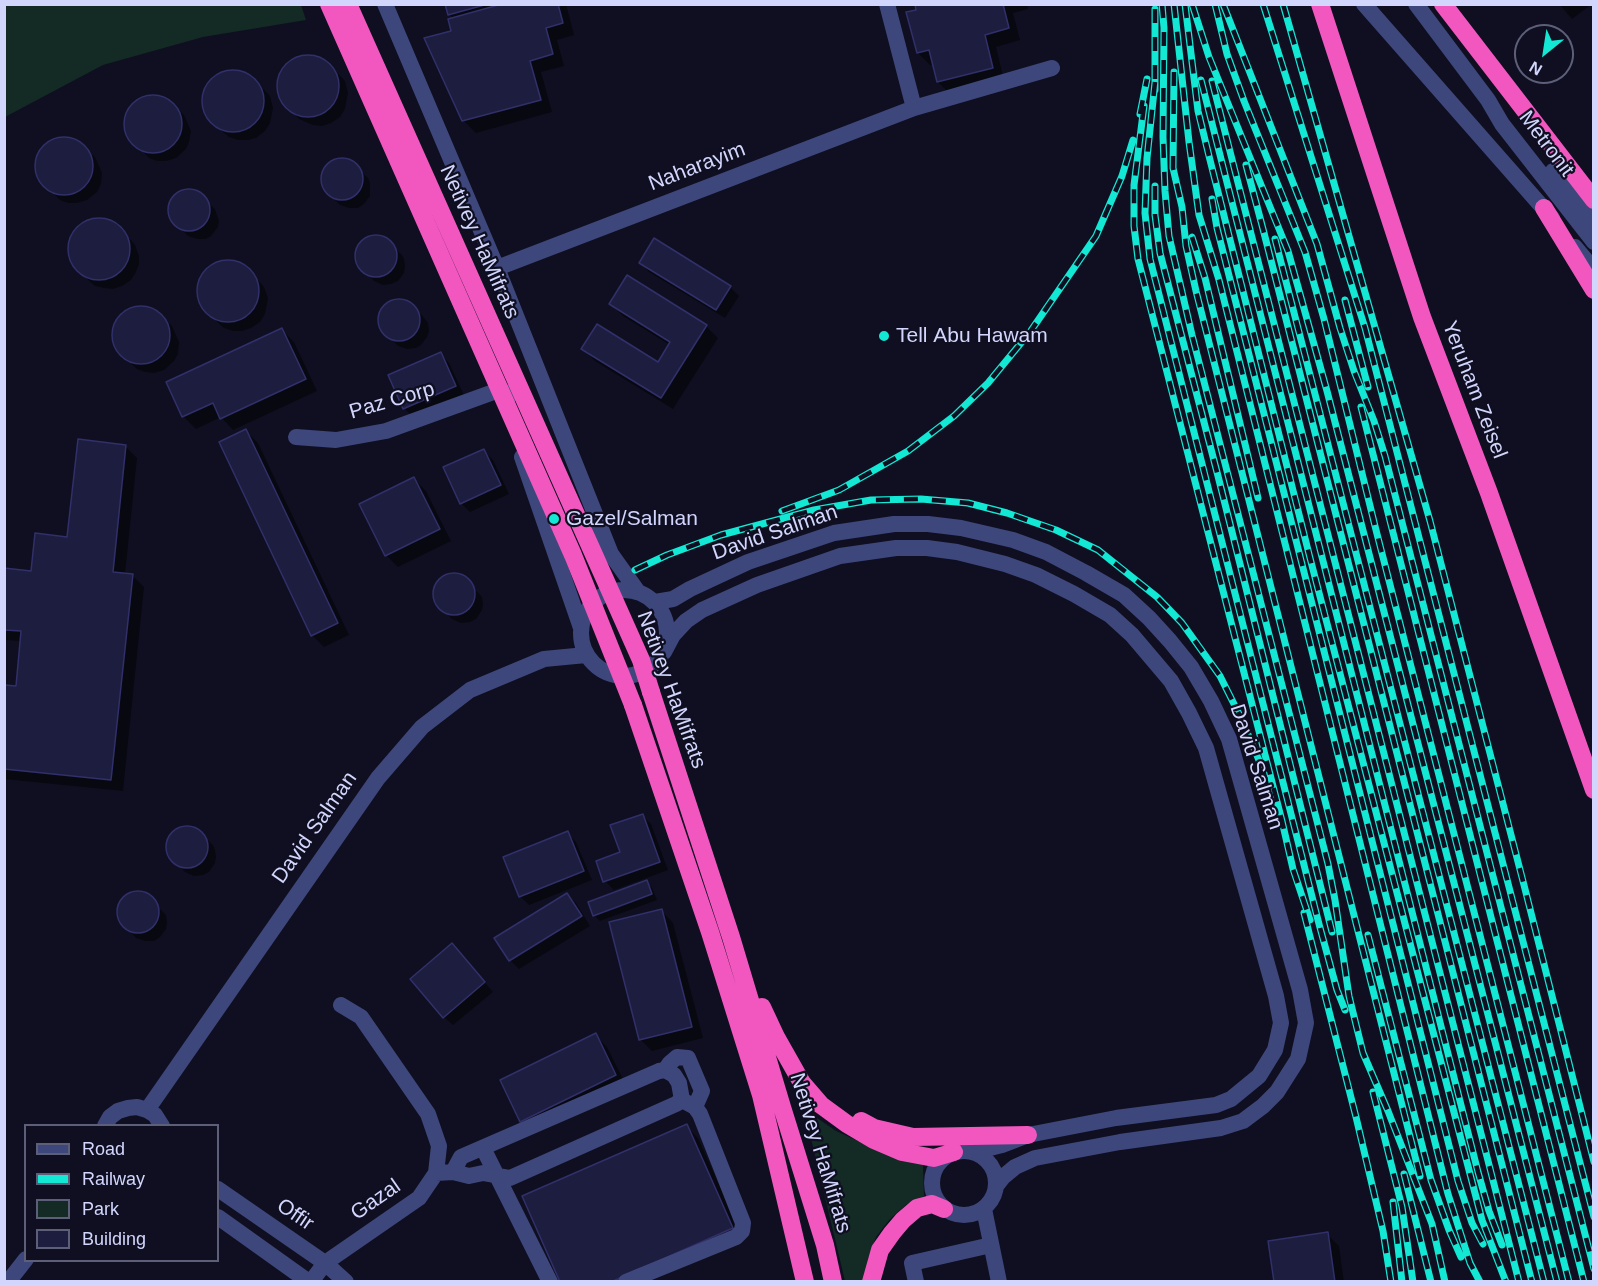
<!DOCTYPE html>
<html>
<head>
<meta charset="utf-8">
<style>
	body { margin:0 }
	#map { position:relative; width:1598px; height:1286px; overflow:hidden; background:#0f0f21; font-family:Helvetica,sans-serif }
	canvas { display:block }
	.frame { position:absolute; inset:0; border:6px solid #d2d6fc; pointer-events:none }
	.legend { position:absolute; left:24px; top:1124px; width:195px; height:138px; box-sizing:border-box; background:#0f0f21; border:2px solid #5d5f79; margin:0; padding:8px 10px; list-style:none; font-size:18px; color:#d2d6fc }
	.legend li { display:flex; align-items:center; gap:12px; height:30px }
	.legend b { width:30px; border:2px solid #5d5f79 }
	.north { position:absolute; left:1514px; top:24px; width:60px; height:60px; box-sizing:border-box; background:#0f0f21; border:2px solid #5d5f79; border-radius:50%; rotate:210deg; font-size:16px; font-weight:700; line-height:24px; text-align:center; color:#d2d6fc }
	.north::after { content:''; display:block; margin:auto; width:21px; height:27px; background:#12e8d4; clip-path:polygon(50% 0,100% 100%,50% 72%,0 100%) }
</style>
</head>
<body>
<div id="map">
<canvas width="1598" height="1286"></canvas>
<div class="frame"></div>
<ul class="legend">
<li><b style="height:8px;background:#3e477c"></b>Road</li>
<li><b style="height:8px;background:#12e8d4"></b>Railway</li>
<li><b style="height:16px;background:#132a25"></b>Park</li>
<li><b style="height:16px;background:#1d1d40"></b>Building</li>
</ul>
<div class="north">N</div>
</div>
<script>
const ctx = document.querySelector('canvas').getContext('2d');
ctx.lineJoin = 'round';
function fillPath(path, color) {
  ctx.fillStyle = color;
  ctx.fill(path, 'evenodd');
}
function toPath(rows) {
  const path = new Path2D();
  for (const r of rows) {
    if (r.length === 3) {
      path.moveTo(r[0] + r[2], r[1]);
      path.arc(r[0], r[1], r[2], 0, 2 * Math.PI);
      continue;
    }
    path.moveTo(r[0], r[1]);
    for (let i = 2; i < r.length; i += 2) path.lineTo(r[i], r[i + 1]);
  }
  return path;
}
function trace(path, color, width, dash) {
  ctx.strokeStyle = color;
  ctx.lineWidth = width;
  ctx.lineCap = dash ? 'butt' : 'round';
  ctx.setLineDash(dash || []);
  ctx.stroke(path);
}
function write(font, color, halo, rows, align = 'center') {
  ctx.font = font + ' Helvetica,sans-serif';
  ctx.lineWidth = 4.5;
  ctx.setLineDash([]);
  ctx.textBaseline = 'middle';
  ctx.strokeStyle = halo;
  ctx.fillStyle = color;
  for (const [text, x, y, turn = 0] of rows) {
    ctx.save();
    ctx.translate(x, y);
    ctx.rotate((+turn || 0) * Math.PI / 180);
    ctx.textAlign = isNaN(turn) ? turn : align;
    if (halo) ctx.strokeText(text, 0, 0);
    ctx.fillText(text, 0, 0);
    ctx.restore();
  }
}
fillPath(toPath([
	[5,4,301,5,306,20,203,37,103,65,5,117],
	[804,1109,836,1131,883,1152,923,1165,924,1196,907,1204,890,1219,876,1237,868,1259,865,1281,845,1281]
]), '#132a25');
fillPath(toPath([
	[447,4,566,4,574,35,557,40,564,66,541,72,552,112,476,133,464,121,426,39,453,32,454,19,449,14],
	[916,4,1027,4,1028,9,1013,13,1020,40,996,47,1004,80,950,94,938,82,934,64,930,65,918,53,918,11],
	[1559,4,1592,4,1572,19],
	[302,56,319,57,326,61,345,81,348,93,345,109,340,117,331,123,322,126,313,125,299,119,280,98,278,88,279,76,284,67,290,61],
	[227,71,244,72,251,76,270,96,273,108,270,123,265,131,256,138,248,140,238,140,229,137,209,120,205,113,203,103,204,91,209,82,215,76],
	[155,96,169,101,174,105,184,115,191,131,189,142,186,149,176,158,166,161,157,161,149,158,132,141,126,131,125,120,128,112,135,102,143,97],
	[66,138,80,143,85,148,95,157,102,173,101,184,97,192,87,200,77,203,68,203,60,200,43,183,37,174,36,163,39,154,46,144,54,140],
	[344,160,351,162,368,178,370,183,370,196,364,204,358,208,349,208,340,205,325,190,323,182,323,173,328,166,333,162],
	[191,191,198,193,215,209,219,221,218,227,211,236,206,239,197,239,188,236,173,221,170,213,171,204,175,197,180,193],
	[93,219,109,221,117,224,135,245,139,256,139,264,136,272,131,280,122,286,113,289,104,288,95,286,75,268,71,261,68,251,70,239,75,230,81,224],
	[377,237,384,239,402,255,404,259,405,266,404,273,398,281,391,284,383,285,374,281,359,266,356,259,357,250,361,242,366,239],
	[222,261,238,263,245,266,264,287,268,298,265,314,260,322,251,328,242,331,233,331,224,328,204,310,200,303,198,293,199,281,204,272,210,266],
	[641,263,730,287,739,296,725,318,649,272],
	[401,301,408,303,416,309,425,319,428,323,429,331,427,337,421,345,416,348,407,349,398,346,383,331,380,323,381,314,385,307,390,303],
	[611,304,706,326,718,338,673,409,595,361,583,349,658,364,670,345,623,316],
	[143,307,157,312,162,317,172,326,179,342,178,354,174,361,164,370,154,373,145,372,137,369,120,353,115,343,113,332,116,324,123,314,131,309],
	[282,330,294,342,317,391,233,430,221,417,196,429,184,417,168,383],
	[440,354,449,363,464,395,413,417,404,408],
	[246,431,258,443,349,635,324,647,312,635],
	[125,446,137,458,125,574,132,575,144,587,123,791,4,779,4,686,17,688,22,641,4,640,4,569,32,572,69,538],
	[484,451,493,460,509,494,470,512,461,503],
	[414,479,426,491,451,541,398,567,386,555],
	[455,574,462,576,482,597,483,604,482,610,476,619,470,622,461,623,452,619,437,604,434,596,435,587,439,580,444,576],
	[642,815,651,824,668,870,614,890,605,881],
	[189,827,196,829,213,845,215,850,216,857,215,863,209,872,203,875,194,876,185,872,170,857,168,849,168,840,173,833,178,829],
	[567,833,576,842,592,880,529,905,520,896],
	[647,882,652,888,657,900,600,921,594,915],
	[140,893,146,895,166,915,167,923,166,929,160,937,154,941,145,941,136,938,121,922,118,915,119,906,123,899,128,895],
	[567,895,576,903,590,926,519,969,510,960],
	[661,910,673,923,703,1038,652,1051,640,1039],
	[460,954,493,992,453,1025,444,1017],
	[595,1035,607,1047,627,1087,534,1133,522,1121],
	[686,1126,698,1138,744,1240,649,1282,561,1282],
	[1327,1234,1339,1246,1344,1282,1276,1282]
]), '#0007');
const building = toPath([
	[445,4,488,4,448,15,445,4],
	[502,4,558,4,563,23,546,28,553,54,530,61,541,100,462,121,424,38,451,31,448,19,502,4],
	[915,4,1003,4,1009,28,985,35,993,68,937,82,929,50,917,53,906,12,916,10,915,4],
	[308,86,31],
	[233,101,31],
	[153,124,29],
	[64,166,29],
	[342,179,21],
	[189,210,21],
	[99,249,31],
	[376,256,21],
	[654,238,731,286,716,310,639,263,654,238],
	[228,291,31],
	[627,275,707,325,661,398,581,349,597,324,658,362,670,342,609,304,627,275],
	[399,320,21],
	[141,335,29],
	[282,328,306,379,220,419,213,403,182,417,166,382,282,328],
	[441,352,456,386,403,409,388,375,441,352],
	[246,429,338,623,311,636,219,442,246,429],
	[78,439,126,445,113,572,133,574,111,780,4,769,4,685,16,686,21,631,4,630,4,568,31,571,35,533,67,537,78,439],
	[484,449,501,485,460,504,443,467,484,449],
	[414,477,440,529,385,556,359,504,414,477],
	[454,594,21],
	[643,814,660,862,603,882,596,861,620,852,610,825,643,814],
	[187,847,21],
	[568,831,584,871,519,897,503,857,568,831],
	[647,880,652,894,593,916,588,902,647,880],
	[138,912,21],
	[567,893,582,916,509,961,494,938,567,893],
	[662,909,692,1027,639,1040,609,922,662,909],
	[452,943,485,982,443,1018,410,979,452,943],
	[596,1033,616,1075,520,1122,500,1080,596,1033],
	[687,1124,733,1228,611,1282,560,1282,522,1196,687,1124],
	[1328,1232,1335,1282,1274,1282,1268,1241,1328,1232]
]);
fillPath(building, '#1d1d40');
trace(building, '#31306a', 1.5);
trace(toPath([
	[385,4,497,268,611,554,638,592],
	[1364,4,1552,218],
	[1416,4,1488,100,1502,124,1594,242],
	[914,108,1052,68],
	[1553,171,1594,222],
	[1575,247,1594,270],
	[497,268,914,108,887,4],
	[296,437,336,440,386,431,499,390,511,394],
	[522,457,581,628],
	[624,633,43],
	[655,602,673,599,690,589,748,562,834,533,894,524,928,524,961,528,1013,540,1046,552,1086,573,1124,595,1149,618,1170,641,1191,667,1211,701,1229,739,1300,990,1306,1023,1298,1059,1277,1092,1263,1106,1243,1121,1221,1128,1120,1142,1035,1158,1015,1167,1003,1177,996,1186],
	[664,652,673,635,686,621,702,610,757,585,840,556,896,548,927,548,957,552,1005,564,1036,575,1074,594,1110,615,1132,635,1171,681,1189,713,1206,748,1276,996,1281,1023,1275,1050,1259,1076,1231,1099,1216,1105,1116,1118,1028,1135,1002,1145,982,1150,966,1151],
	[665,1070,670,1063,677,1057,688,1058,702,1091,695,1107],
	[147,1110,378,778,422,727,470,690,544,659,586,655],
	[105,1126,110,1117,118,1111,128,1108,137,1107,147,1110,155,1115,162,1126],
	[483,1148,550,1282],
	[964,1183,32],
	[436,1173,453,1172,469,1176,483,1173,510,1178,676,1104,682,1100,679,1083,674,1075,665,1070,659,1071,461,1157,453,1172],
	[218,1189,325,1263,346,1282],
	[984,1209,999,1282],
	[218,1217,309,1282],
	[8,1282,26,1259],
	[311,1282,325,1263,419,1198,436,1173,439,1146,428,1114,361,1017,341,1005],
	[626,1282,736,1237,742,1231,743,1223,700,1114,695,1107,682,1100],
	[916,1282,912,1263,991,1245]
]), '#3e477c', 16);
trace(toPath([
	[1320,4,1422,317,1489,493,1594,790],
	[1443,4,1594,200],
	[1544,208,1594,290],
	[651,692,731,937,782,1107,825,1245,833,1282],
	[633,705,710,932,761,1095,805,1282],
	[762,1007,776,1037,802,1083,821,1105,847,1124,874,1140,902,1152,934,1158,954,1152],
	[861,1121,874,1128,913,1137,1028,1135],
	[871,1282,880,1250,892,1233,903,1220,917,1208,932,1204,944,1209]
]), '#f257bf', 18);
const rail = toPath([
	[1162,4,1164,28,1163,137,1165,191,1169,236,1192,335,1328,864,1335,900,1349,996,1363,1053,1388,1111,1432,1224,1445,1282],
	[1174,4,1189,142,1199,215,1219,280,1448,1194,1470,1263,1480,1282],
	[1185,4,1198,111,1209,156,1310,558,1482,1220,1506,1282],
	[1192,4,1209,57,1288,251,1327,391,1557,1282],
	[1215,4,1227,54,1244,101,1305,252,1324,319,1376,530,1569,1282],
	[1223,4,1317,244,1340,328,1354,371,1374,421,1385,456,1594,1269],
	[1263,4,1365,328,1594,1217],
	[1283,4,1430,521,1525,889,1594,1162],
	[1155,9,1155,90],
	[1174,72,1173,168,1182,207,1186,246,1196,291,1420,1176],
	[1201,80,1478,1172,1489,1211,1502,1245],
	[1212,81,1519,1282],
	[1155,82,1147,158,1145,213,1150,259,1319,924,1337,990,1345,1010],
	[1144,106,1134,185,1134,226,1138,259,1282,821,1293,869,1310,920],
	[1140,114,1147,79],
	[1246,165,1263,229,1532,1282],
	[1155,186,1155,215,1160,253,1218,476,1332,932],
	[1212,199,1217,228,1458,1181,1472,1223,1483,1244],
	[1192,237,1205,278,1258,498],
	[1275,239,1544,1282],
	[1345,300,1368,387],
	[1361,407,1584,1282],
	[782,511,839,490,908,451,954,416,988,383,1030,332,1096,236,1122,176,1133,140],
	[635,570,667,555,721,535,814,510,871,500,921,499,968,503,1007,513,1056,530,1098,550,1157,597,1182,623,1220,676,1241,718,1261,765],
	[1304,913,1356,1117,1383,1231,1391,1282],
	[1368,935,1431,1180,1449,1230,1461,1257],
	[1373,1092,1402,1207,1413,1282],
	[1404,1174,1431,1282],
	[1393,1202,1402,1282]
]);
trace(rail, '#12e8d4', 7);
trace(rail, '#0f0f21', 4.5, [14]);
trace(toPath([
	[329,4,573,555,633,705],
	[348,4,641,660,651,692]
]), '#f257bf', 18);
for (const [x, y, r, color] of [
	[884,336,6,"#12e8d4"],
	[554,519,6,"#12e8d4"]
]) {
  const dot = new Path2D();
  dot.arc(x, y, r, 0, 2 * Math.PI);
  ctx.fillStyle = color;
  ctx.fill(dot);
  trace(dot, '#0f0f21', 2);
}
write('21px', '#d2d6fc', '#0f0f21', [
	["Metronit",1546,144,53],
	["Naharayim",697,167,-21],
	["Netivey HaMifrats",479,242,66],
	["Yeruham Zeisel",1474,390,69],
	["Paz Corp",392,401,-16],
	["David Salman",775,533,-19],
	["Netivey HaMifrats",671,690,70],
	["David Salman",1256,767,72],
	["David Salman",315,828,-55],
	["Netivey HaMifrats",820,1153,73],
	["Gazal",376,1200,-35],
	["Offir",295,1215,34]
]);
write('21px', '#d2d6fc', '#0f0f21', [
	["Tell Abu Hawam",896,336],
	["Gazel/Salman",566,519]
], 'left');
</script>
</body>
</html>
